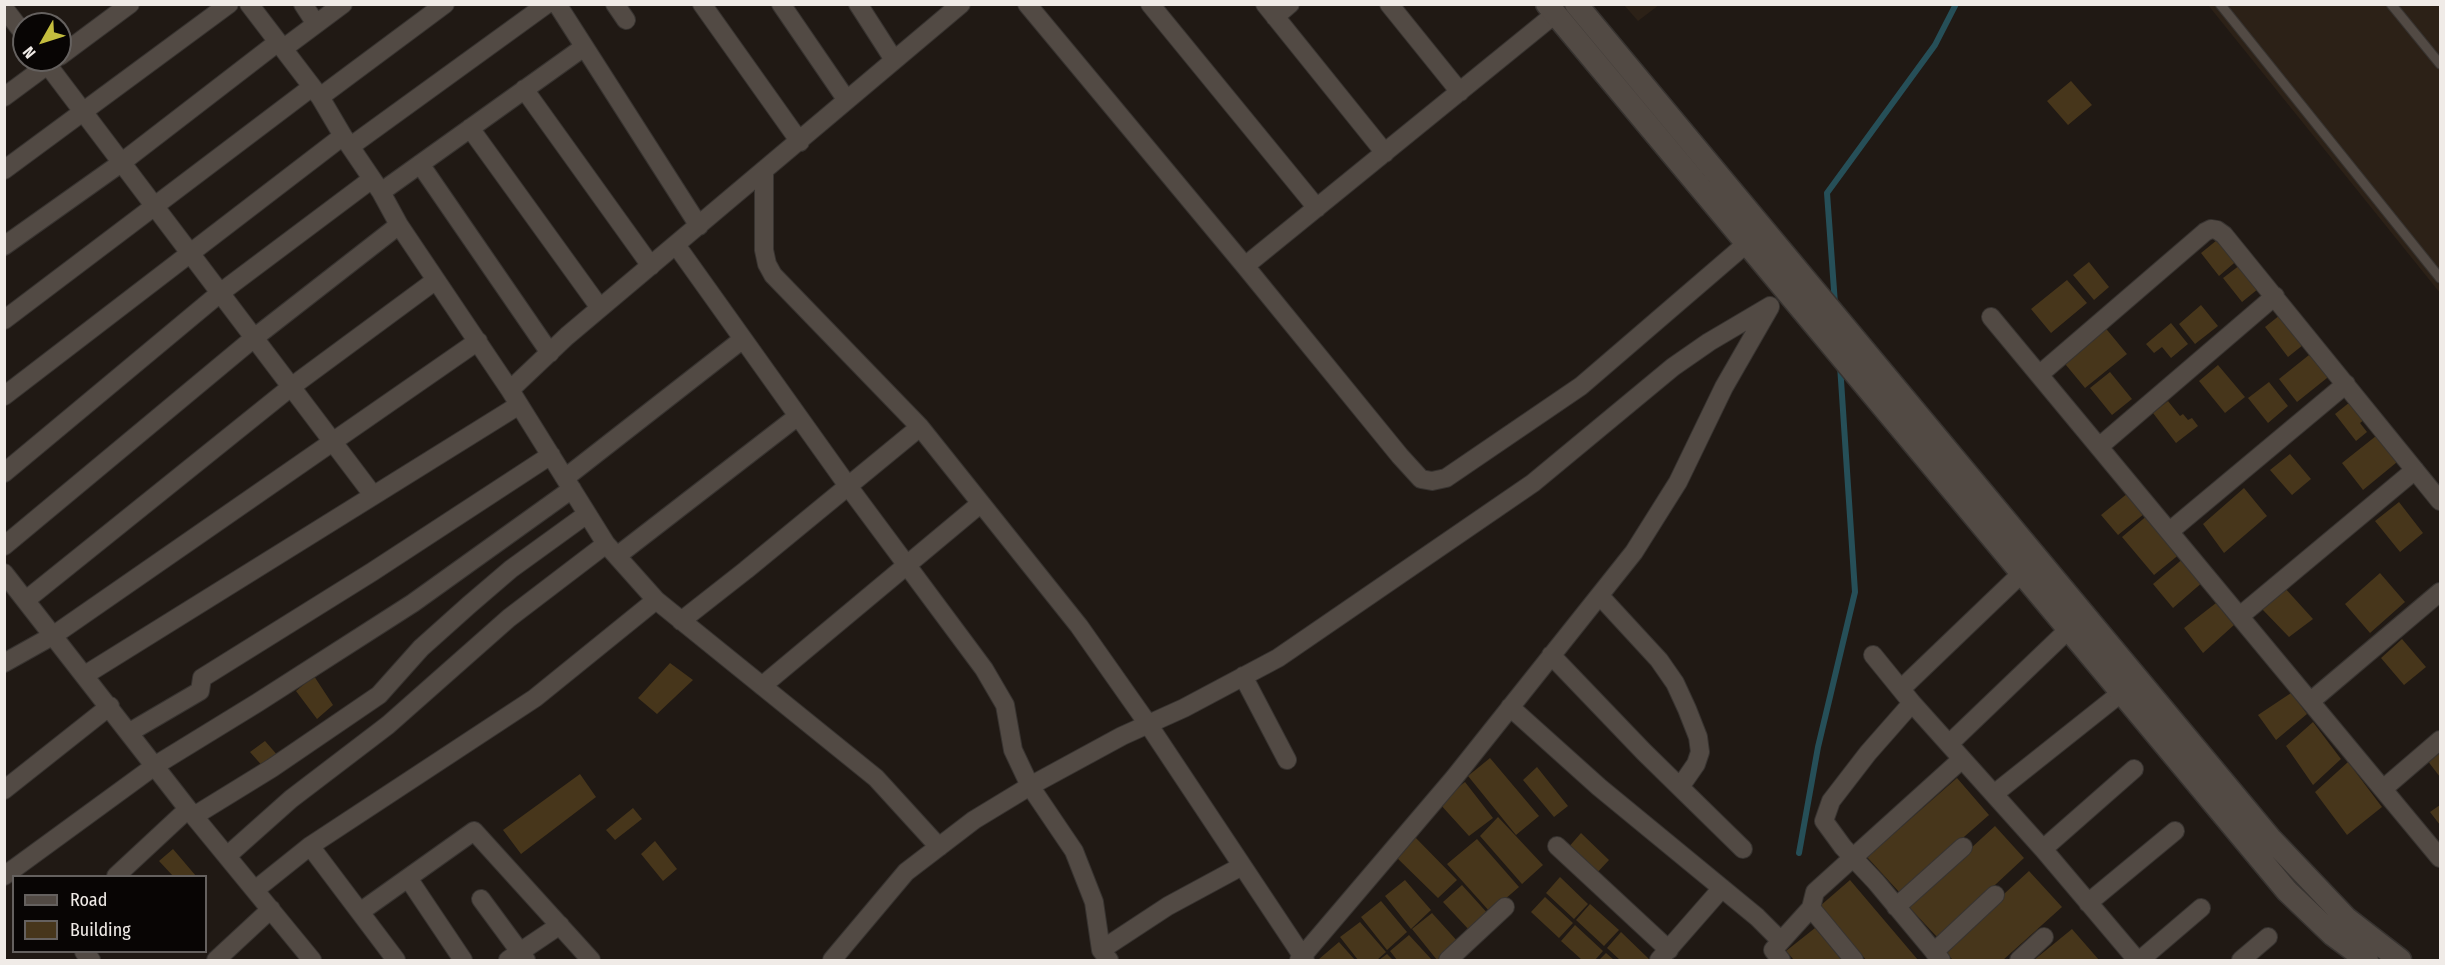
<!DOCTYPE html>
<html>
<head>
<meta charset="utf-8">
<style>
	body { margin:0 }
	#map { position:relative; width:2445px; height:965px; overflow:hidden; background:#201914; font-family:"Fira Sans Condensed",sans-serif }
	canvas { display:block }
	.frame { position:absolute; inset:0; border:6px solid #f0ebe7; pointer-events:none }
	.legend { position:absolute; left:12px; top:875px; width:195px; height:78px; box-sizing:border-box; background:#080504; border:2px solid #65615f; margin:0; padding:8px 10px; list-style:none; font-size:18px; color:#f0ebe7 }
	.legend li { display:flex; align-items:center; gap:12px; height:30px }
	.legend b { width:30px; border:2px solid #65615f }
	.north { position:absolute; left:12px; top:12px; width:60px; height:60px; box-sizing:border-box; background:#080504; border:2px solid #65615f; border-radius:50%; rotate:231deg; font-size:16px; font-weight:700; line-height:24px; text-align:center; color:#f0ebe7 }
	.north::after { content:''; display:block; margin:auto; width:21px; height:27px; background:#c4bd3e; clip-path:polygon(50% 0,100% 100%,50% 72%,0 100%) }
</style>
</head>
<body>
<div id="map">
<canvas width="2445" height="965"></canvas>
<div class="frame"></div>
<ul class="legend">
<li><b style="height:8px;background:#524a44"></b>Road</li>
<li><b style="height:16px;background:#47361b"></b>Building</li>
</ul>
<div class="north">N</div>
</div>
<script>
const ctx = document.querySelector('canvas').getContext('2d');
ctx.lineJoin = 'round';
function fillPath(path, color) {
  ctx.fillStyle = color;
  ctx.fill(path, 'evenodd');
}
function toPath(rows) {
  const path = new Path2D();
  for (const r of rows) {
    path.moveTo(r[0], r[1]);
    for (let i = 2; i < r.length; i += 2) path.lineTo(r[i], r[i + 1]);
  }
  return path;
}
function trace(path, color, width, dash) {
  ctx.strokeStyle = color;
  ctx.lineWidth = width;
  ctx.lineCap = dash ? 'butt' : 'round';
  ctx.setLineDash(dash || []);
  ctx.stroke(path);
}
fillPath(toPath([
	[1624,5,1659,5,1638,21],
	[2208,5,2440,5,2440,293]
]), '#2c2117');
trace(toPath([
	[1835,304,1827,193,1935,45,1956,4],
	[1799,853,1818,747,1855,592,1840,365]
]), '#264f58', 6);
fillPath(toPath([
	[2071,81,2092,105,2068,125,2047,101],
	[2222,236,2240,258,2219,276,2201,253],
	[2089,262,2109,287,2094,300,2073,275],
	[2244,262,2263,285,2242,302,2223,278],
	[2067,280,2087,303,2051,333,2031,309],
	[2201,305,2218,326,2195,344,2179,324],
	[2285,311,2308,341,2288,357,2265,327],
	[2171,323,2188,344,2171,358,2162,347,2154,353,2146,344],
	[2103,325,2127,354,2085,388,2061,359],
	[2314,351,2332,374,2297,402,2279,379],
	[2218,365,2245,397,2225,413,2199,381],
	[2110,372,2132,399,2112,415,2090,388],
	[2269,382,2288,406,2268,423,2248,398],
	[2355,398,2369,416,2360,423,2367,432,2356,441,2335,414],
	[2168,401,2180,416,2183,414,2188,420,2192,418,2198,426,2176,443,2153,413],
	[2381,432,2402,458,2363,490,2342,463],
	[2290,454,2311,479,2292,495,2270,470],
	[2244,488,2267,516,2224,553,2203,524],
	[2128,493,2144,514,2118,535,2101,515],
	[2399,502,2423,533,2400,552,2375,521],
	[2149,514,2181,553,2154,575,2122,537],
	[2185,557,2204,581,2173,608,2153,584],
	[2380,573,2405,602,2370,633,2345,604],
	[2284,587,2313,619,2289,637,2262,609],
	[2216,603,2234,625,2203,653,2184,628],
	[2402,639,2426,667,2404,685,2381,658],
	[670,663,693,680,657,714,638,698],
	[314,676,333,705,317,719,296,691],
	[2291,693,2307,714,2276,740,2258,715],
	[2313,722,2341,759,2313,785,2286,746],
	[265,741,279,757,265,769,250,752],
	[2440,748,2440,777,2427,760],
	[1490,758,1539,816,1516,835,1468,776],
	[2348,762,2382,807,2347,835,2315,792],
	[1537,767,1568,806,1554,817,1523,780],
	[580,774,596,797,521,854,503,830],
	[1957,778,1989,815,1900,893,1867,857],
	[1465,782,1493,818,1469,836,1439,803],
	[2440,805,2440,825,2430,812],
	[633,808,642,819,615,840,606,830],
	[1498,817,1543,865,1522,884,1480,836],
	[1995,826,2024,858,1938,938,1908,906],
	[1581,833,1609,860,1595,875,1567,849],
	[1413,835,1457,880,1438,898,1394,855],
	[1477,839,1519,887,1490,912,1447,864],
	[655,841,677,869,663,881,641,854],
	[173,849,196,876,173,876,159,861],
	[2029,871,2062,907,2003,960,1953,960,1943,950],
	[1560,877,1588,904,1574,919,1546,893],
	[1405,880,1431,910,1411,929,1385,896],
	[1850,880,1918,960,1866,960,1820,906],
	[1462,885,1490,916,1471,932,1443,902],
	[1545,897,1573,923,1559,938,1531,912],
	[1381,901,1407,932,1387,950,1361,917],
	[1590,904,1619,930,1604,946,1576,920],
	[1432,913,1459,943,1440,960,1437,960,1412,929],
	[1360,922,1386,952,1377,960,1358,960,1340,937],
	[1575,925,1603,951,1595,960,1582,960,1561,941],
	[1815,928,1842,960,1794,960,1786,951],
	[2072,929,2099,960,2034,960],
	[1621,932,1649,959,1647,960,1620,960,1607,948],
	[1409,935,1432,960,1397,960,1390,951],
	[1339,942,1355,960,1321,960,1319,959],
	[1606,953,1614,960,1599,960],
	[1387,954,1393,960,1379,960]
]), '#47361b');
const service = toPath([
	[2220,4,2440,278],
	[2391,4,2440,64]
]);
const minor = toPath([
	[249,4,320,97,343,136,381,192,399,225,510,390,606,544,656,600,876,778,939,847],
	[303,4,316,24],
	[557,4,699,226],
	[615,4,626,20],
	[702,4,800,142],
	[781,4,846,99],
	[858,4,894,60],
	[1027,4,1245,266,1400,456,1421,479,1432,481,1446,478,1581,386,1746,244],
	[1150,4,1317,208],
	[1265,4,1385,153],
	[1389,4,1460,92],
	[4,8,24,34],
	[1275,17,1290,4],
	[284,48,343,4],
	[60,56,130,4],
	[44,60,373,495],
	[524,89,651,266],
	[4,97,54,60],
	[320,97,445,4],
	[470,128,600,308],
	[351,146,547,4],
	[420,164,550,353],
	[4,170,229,4],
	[764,172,764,250,767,264,773,275,920,427],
	[381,192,584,47],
	[676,245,848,486,984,669,1005,705,1013,750,1030,786,1074,851,1094,902,1101,950,1109,960],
	[4,246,121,163,278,42],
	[1245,266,1555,14],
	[1991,317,2440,858],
	[4,320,312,87],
	[2040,374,2205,232,2211,229,2217,230,2224,235,2440,501],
	[510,390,567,336,961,4],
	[4,396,343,136],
	[2100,446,2275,296],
	[4,473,220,293,372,179],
	[565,478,743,339],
	[2170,531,2346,384],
	[4,546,254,338,399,225],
	[617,556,798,416],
	[4,573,188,809,312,960],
	[1600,596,1659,660,1675,683,1687,709,1698,737,1700,752,1696,764,1680,787],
	[26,600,291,387,436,280],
	[2240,616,2415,470],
	[681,621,746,570,920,427,1079,626,1148,724,1305,960],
	[1551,655,1644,752,1743,849],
	[1873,655,1912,703,2043,849,2137,960],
	[4,663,54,635,478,341],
	[85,675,519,405],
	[1243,676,1287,760],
	[762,686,980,504],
	[1901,689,2022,573],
	[2311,701,2440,592],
	[1912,703,1868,753,1831,801,1824,821,1843,847,1876,882,1941,960],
	[1510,707,1599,787,1757,917,1781,941],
	[130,732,200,691,202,678,372,572,551,455],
	[1949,744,2069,629],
	[2383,789,2440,740],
	[4,790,110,706],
	[1994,794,2121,693],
	[194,816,272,768,379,695,421,648,469,605,511,569,587,514],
	[310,846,396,960],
	[1557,846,1669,950],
	[2043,849,2134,769],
	[227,856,291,799,388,725,509,618,606,544],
	[4,876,156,765,257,703,413,603,572,489],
	[116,876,188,809],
	[408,878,463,960],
	[255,890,310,846,535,698,656,600],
	[481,899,526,960],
	[2088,903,2175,831],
	[1896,907,1963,847],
	[1811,908,1854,960],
	[360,912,474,831,591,960],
	[1101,950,1168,906,1242,866],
	[84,952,91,960],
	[1934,952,1995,895],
	[216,960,271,909],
	[508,960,560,925],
	[832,960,906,872,974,820,1030,786,1122,736,1184,708,1278,658,1533,483,1673,367,1709,342,1770,306],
	[1299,960,1454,778,1634,552,1678,482,1724,387,1770,307],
	[1448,960,1505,907],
	[1659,960,1722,888],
	[1781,960,1773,950,1811,908,1815,892,1962,759],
	[2019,960,2044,937],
	[2140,960,2201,908],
	[2241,960,2268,937]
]);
const tertiary = toPath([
	[1547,4,2287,891,2333,935,2367,960],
	[1576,4,2270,838,2347,919,2400,960]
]);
trace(service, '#373330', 11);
trace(minor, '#373330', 20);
trace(tertiary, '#373330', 25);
trace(service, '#524a44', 9);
trace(minor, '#524a44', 18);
trace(tertiary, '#524a44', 22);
</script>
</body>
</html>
